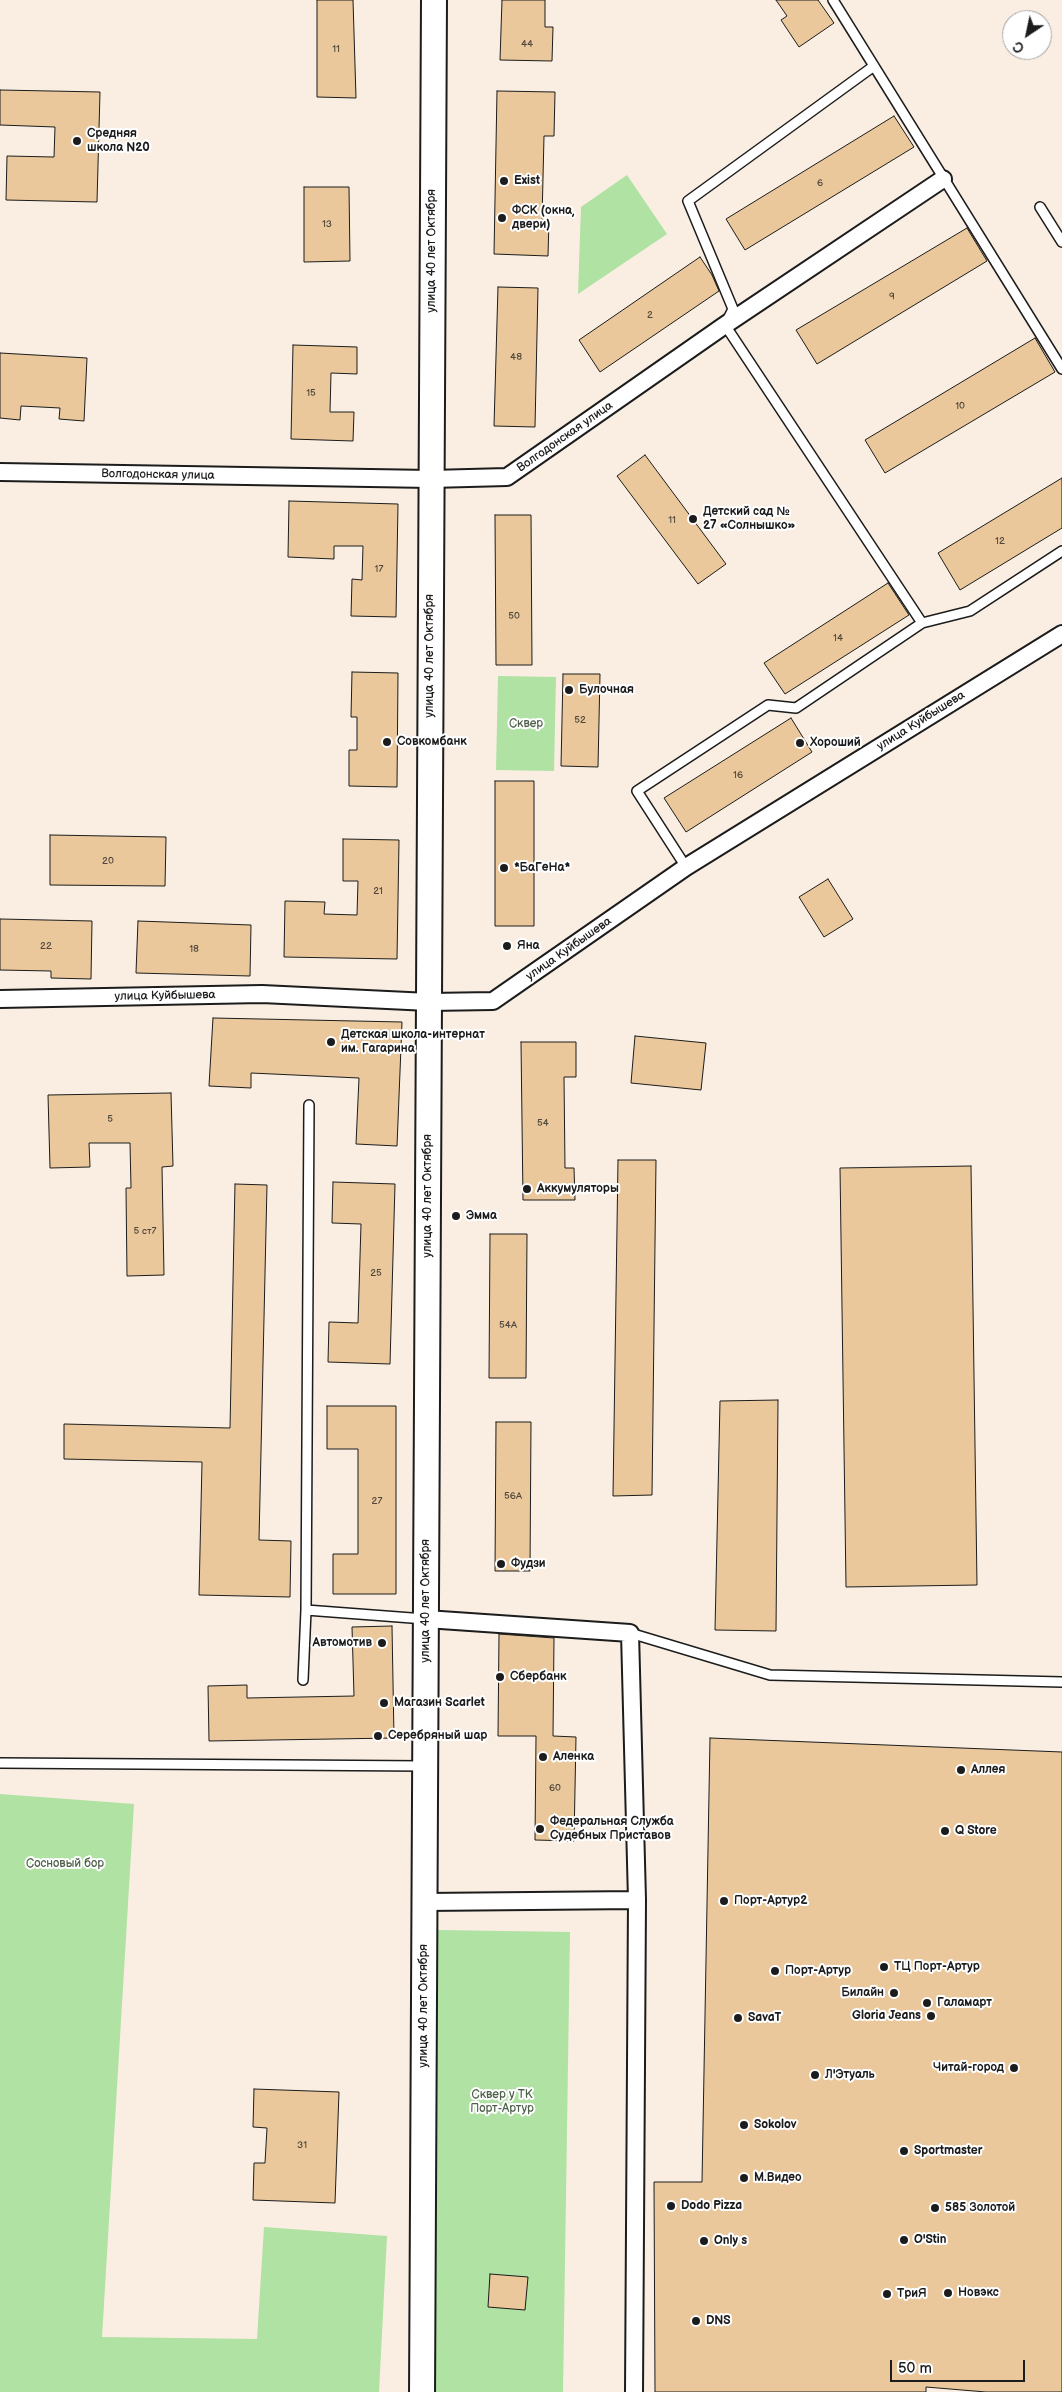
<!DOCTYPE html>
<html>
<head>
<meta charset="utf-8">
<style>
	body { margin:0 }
	#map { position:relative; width:1062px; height:2392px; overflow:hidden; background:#f9eee1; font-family:"Balsamiq Sans",sans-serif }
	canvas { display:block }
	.north { position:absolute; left:1002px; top:10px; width:50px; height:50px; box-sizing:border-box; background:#fff; border:1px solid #a4a4a4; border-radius:50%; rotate:214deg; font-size:14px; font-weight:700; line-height:20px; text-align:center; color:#1c1c1c }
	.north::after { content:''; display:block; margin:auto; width:18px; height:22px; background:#1c1c1c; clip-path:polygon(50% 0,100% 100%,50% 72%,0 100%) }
	.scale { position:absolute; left:890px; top:2360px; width:135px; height:22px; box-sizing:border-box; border:2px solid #1c1c1c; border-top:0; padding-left:6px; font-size:15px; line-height:18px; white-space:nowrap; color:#1c1c1c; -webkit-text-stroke:4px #fff; paint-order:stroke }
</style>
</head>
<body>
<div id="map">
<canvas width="1062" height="2392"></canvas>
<div class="north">С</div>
<div class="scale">50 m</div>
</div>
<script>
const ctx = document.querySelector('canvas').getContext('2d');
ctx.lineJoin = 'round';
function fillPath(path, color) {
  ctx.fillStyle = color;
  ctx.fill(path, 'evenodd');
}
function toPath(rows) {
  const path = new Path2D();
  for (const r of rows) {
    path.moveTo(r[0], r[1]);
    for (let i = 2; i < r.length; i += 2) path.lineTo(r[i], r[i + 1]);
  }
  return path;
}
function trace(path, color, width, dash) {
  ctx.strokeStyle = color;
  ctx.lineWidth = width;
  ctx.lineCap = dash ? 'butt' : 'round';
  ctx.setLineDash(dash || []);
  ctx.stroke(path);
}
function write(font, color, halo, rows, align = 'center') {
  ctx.font = font + ' "Balsamiq Sans",sans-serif';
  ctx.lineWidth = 4;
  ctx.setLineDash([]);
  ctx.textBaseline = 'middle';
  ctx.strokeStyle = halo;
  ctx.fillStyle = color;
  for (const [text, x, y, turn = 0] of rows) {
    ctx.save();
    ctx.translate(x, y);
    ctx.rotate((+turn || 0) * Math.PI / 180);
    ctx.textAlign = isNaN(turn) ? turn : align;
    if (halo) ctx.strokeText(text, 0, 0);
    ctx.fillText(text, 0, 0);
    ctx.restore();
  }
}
fillPath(toPath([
	[627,175,667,234,578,294,581,207],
	[498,676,556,677,554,771,496,770],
	[0,1794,134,1804,102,2337,257,2339,264,2227,387,2236,379,2392,0,2392],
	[437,1930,570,1932,563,2392,435,2392]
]), '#afe2a3');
const building = toPath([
	[317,0,353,0,356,98,317,97,317,0],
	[502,0,545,0,545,27,553,27,552,61,500,60,502,0],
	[776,0,818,0,834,23,799,47,781,20,787,16,776,0],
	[0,90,100,92,97,202,6,200,7,156,54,157,55,127,0,125,0,90],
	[497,91,555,92,554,136,544,136,542,220,549,220,548,256,494,254,497,91],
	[894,116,914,147,745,250,726,219,894,116],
	[304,187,349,187,350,261,304,262,304,187],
	[967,228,987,261,817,364,796,330,967,228],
	[700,257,712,275,719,291,600,372,579,340,700,257],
	[498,287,538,288,535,427,494,426,498,287],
	[1035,338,1055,372,885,473,865,440,1035,338],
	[293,345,357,347,357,374,331,373,330,412,354,412,353,441,291,439,293,345],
	[0,353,87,358,84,421,59,419,60,408,21,406,20,420,0,418,0,353],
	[645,455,726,564,698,584,617,476,645,455],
	[1062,478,1062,528,960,590,938,553,1062,478],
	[289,501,398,504,396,617,351,616,352,579,362,580,363,546,334,546,334,559,288,557,289,501],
	[495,515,531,515,532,665,496,665,495,515],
	[888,583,909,615,785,694,764,663,888,583],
	[352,672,398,673,397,787,349,786,349,750,357,750,357,717,351,717,352,672],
	[563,674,600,674,598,767,561,766,563,674],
	[791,718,812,752,686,832,664,798,791,718],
	[495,781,534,781,534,926,495,926,495,781],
	[50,835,166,837,165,886,50,885,50,835],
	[343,839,399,840,397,959,284,957,285,901,325,902,324,914,357,915,358,881,343,881,343,839],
	[828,879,853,919,824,937,799,897,828,879],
	[0,919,92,921,91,979,51,978,51,971,0,970,0,919],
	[138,921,251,925,250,976,136,973,138,921],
	[213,1018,402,1022,397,1146,356,1144,359,1078,251,1073,251,1088,209,1086,213,1018],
	[635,1036,706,1043,701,1090,631,1083,635,1036],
	[521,1042,576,1042,576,1077,564,1077,565,1168,574,1168,575,1200,523,1200,521,1042],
	[171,1093,173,1166,162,1167,164,1275,127,1276,126,1188,131,1188,130,1143,89,1143,90,1167,50,1168,48,1095,171,1093],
	[618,1160,656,1160,652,1495,613,1496,618,1160],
	[971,1166,977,1585,846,1587,840,1168,971,1166],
	[333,1182,395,1184,390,1364,328,1362,329,1322,358,1323,361,1224,332,1223,333,1182],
	[235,1184,267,1185,259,1540,291,1541,290,1597,199,1595,202,1462,64,1459,64,1424,230,1428,235,1184],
	[490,1234,527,1234,526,1378,489,1378,490,1234],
	[778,1400,776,1631,715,1630,720,1401,778,1400],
	[327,1406,396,1406,396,1594,333,1594,333,1554,358,1554,358,1449,327,1449,327,1406],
	[496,1422,531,1422,530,1571,495,1571,496,1422],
	[392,1626,394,1738,209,1741,208,1686,247,1685,247,1698,354,1696,352,1627,392,1626],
	[499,1634,554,1638,553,1736,576,1737,574,1841,535,1840,536,1736,498,1736,499,1634],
	[710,1738,1062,1752,1062,2392,986,2392,926,2387,926,2392,655,2392,654,2182,702,2182,710,1738],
	[254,2089,339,2092,335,2203,253,2200,254,2163,265,2163,267,2128,253,2127,254,2089],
	[490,2274,528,2277,525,2310,488,2307,490,2274]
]);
fillPath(building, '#eac89b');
trace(building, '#1c1c1c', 1);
const service = toPath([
	[833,0,1062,369],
	[1040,207,1062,242],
	[922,623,970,611,1062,551],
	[686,867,637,791,768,705,796,708,922,623,725,325,733,309,688,201,874,66],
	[306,1610,425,1619],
	[630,1633,770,1675,1062,1682],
	[303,1680,306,1610,309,1105],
	[0,1763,424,1766]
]);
const minor = toPath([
	[0,472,431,479,507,477,725,325,943,179],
	[0,999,262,994,429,1002,493,1001,686,867,1062,634],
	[426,1619,630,1633,637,1900],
	[424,1902,637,1900,634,2392]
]);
const secondary = toPath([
	[422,2392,434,0]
]);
trace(service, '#1c1c1c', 12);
trace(minor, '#1c1c1c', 20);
trace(secondary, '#1c1c1c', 28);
trace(service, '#fff', 9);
trace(minor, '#fff', 16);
trace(secondary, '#fff', 24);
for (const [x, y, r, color] of [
	[77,141,5,"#1c1c1c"],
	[504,181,5,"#1c1c1c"],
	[502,218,5,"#1c1c1c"],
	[693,519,5,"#1c1c1c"],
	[569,690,5,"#1c1c1c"],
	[387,742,5,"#1c1c1c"],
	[800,743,5,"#1c1c1c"],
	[504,868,5,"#1c1c1c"],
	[507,946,5,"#1c1c1c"],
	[331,1042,5,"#1c1c1c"],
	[527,1189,5,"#1c1c1c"],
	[456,1216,5,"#1c1c1c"],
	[501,1564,5,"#1c1c1c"],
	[382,1643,5,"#1c1c1c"],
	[500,1677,5,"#1c1c1c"],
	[384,1703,5,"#1c1c1c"],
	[378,1736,5,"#1c1c1c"],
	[543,1757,5,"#1c1c1c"],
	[961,1770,5,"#1c1c1c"],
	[540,1829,5,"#1c1c1c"],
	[945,1831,5,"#1c1c1c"],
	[724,1901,5,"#1c1c1c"],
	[884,1967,5,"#1c1c1c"],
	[775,1971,5,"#1c1c1c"],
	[894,1993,5,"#1c1c1c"],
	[927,2003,5,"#1c1c1c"],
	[931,2016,5,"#1c1c1c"],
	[738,2018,5,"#1c1c1c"],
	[1014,2068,5,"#1c1c1c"],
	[815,2075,5,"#1c1c1c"],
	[744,2125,5,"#1c1c1c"],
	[904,2151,5,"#1c1c1c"],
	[744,2178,5,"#1c1c1c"],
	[671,2206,5,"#1c1c1c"],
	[935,2208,5,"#1c1c1c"],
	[904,2240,5,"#1c1c1c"],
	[704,2241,5,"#1c1c1c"],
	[948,2293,5,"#1c1c1c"],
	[887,2294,5,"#1c1c1c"],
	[696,2321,5,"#1c1c1c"]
]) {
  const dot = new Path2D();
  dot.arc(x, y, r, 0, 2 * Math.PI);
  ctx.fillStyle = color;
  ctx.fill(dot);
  trace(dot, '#fff', 2);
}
write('10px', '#50473c', null, [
	["44",527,44],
	["11",336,49],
	["6",820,183],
	["13",327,224],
	["9",892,296],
	["2",650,315],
	["48",516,357],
	["15",311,393],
	["10",960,406],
	["11",672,520],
	["12",1000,541],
	["17",379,569],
	["50",514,616],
	["14",838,638],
	["52",580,720],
	["16",738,775],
	["20",108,861],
	["21",378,891],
	["22",46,946],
	["18",194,949],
	["5",110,1119],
	["54",543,1123],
	["5 ст7",145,1231],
	["25",376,1273],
	["54А",508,1325],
	["56А",513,1496],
	["27",377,1501],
	["60",555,1788],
	["31",302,2145]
]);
write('bold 12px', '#1c1c1c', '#fff', [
	["Средняя",87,134],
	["школа N20",87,148],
	["Exist",514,181],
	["ФСК (окна,",512,211],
	["двери)",512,225],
	["Детский сад №",703,512],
	["27 «Солнышко»",703,526],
	["Булочная",579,690],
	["Совкомбанк",397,742],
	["Хороший",810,743],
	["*БаГеНа*",514,868],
	["Яна",517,946],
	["Детская школа-интернат",341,1035],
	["им. Гагарина",341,1049],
	["Аккумуляторы",537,1189],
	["Эмма",466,1216],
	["Фудзи",511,1564],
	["Автомотив",372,1643,"right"],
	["Сбербанк",510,1677],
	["Магазин Scarlet",394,1703],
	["Серебряный шар",388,1736],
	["Аленка",553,1757],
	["Аллея",971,1770],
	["Федеральная Служба",550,1822],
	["Судебных Приставов",550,1836],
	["Q Store",955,1831],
	["Порт-Артур2",734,1901],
	["ТЦ Порт-Артур",894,1967],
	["Порт-Артур",785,1971],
	["Билайн",884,1993,"right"],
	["Галамарт",937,2003],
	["Gloria Jeans",921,2016,"right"],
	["SavaT",748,2018],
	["Читай-город",1004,2068,"right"],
	["Л'Этуаль",825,2075],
	["Sokolov",754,2125],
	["Sportmaster",914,2151],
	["М.Видео",754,2178],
	["Dodo Pizza",681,2206],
	["585 Золотой",945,2208],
	["O'Stin",914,2240],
	["Only s",714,2241],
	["Новэкс",958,2293],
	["ТриЯ",897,2294],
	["DNS",706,2321]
], 'left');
write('12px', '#1c1c1c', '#fff', [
	["улица 40 лет Октября",432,251,-90],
	["Волгодонская улица",565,437,-35],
	["Волгодонская улица",158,475,1],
	["улица 40 лет Октября",430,656,-90],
	["улица Куйбышева",921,721,-32],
	["улица Куйбышева",569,949,-35],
	["улица Куйбышева",165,996,-1],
	["улица 40 лет Октября",428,1196,-90],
	["улица 40 лет Октября",426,1601,-90],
	["улица 40 лет Октября",424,2006,-90]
]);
write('12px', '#4f614b', '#fff', [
	["Сквер",526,724],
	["Сосновый бор",65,1864],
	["Сквер у ТК",502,2095],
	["Порт-Артур",502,2109]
]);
</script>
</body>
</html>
